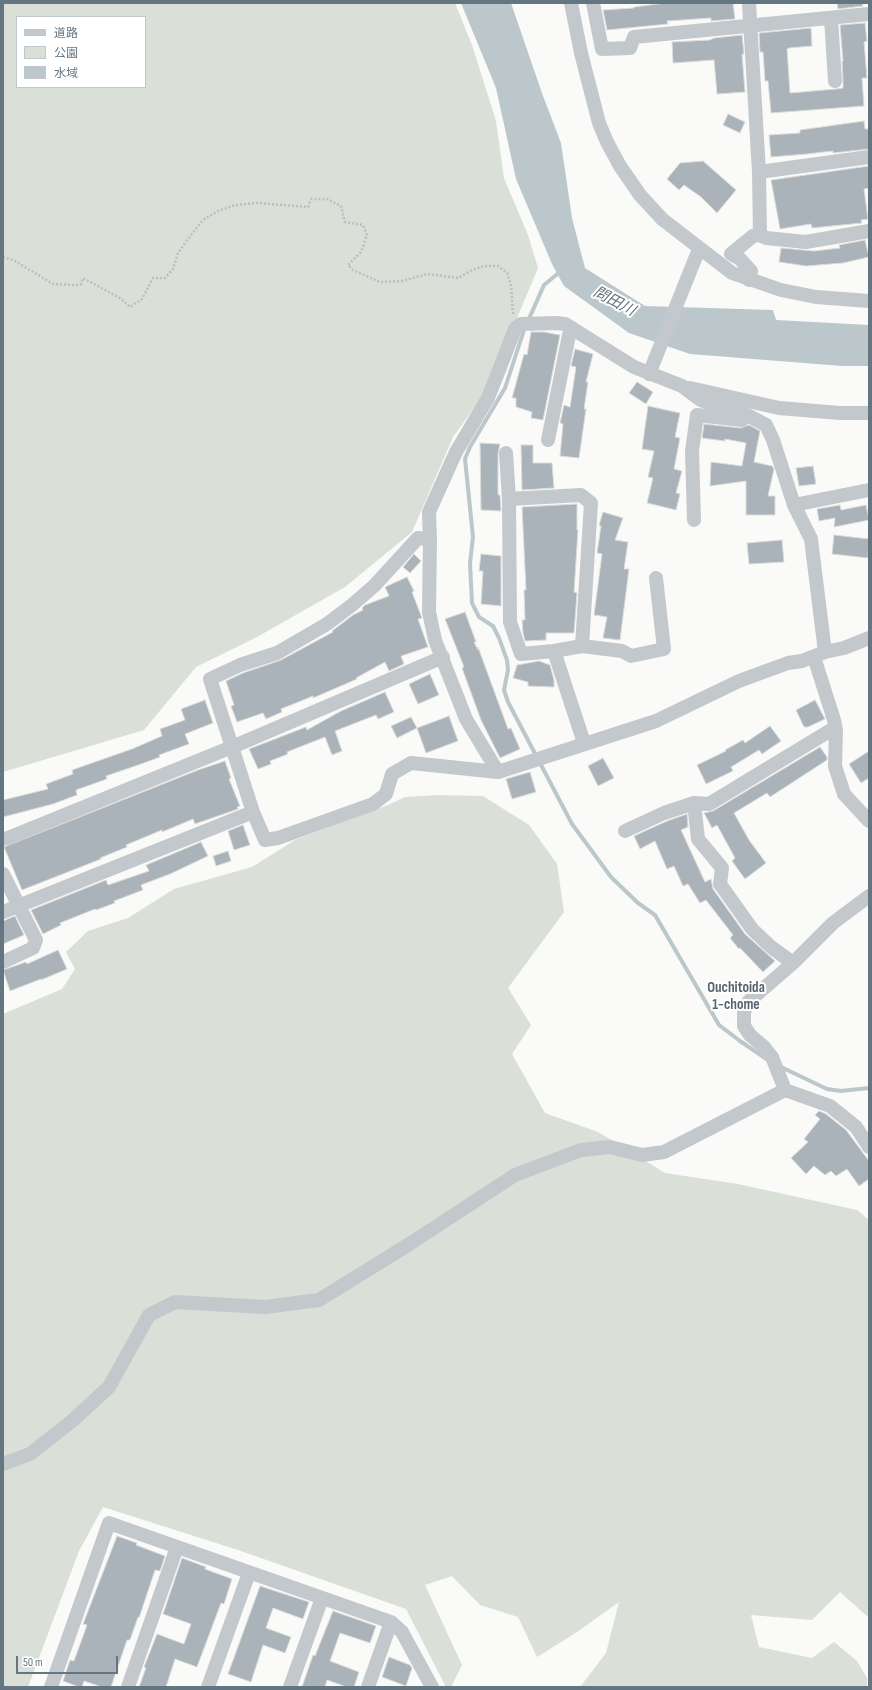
<!DOCTYPE html>
<html>
<head>
<meta charset="utf-8">
<style>
	body { margin:0 }
	#map { position:relative; width:872px; height:1690px; overflow:hidden; background:#fafaf8; font-family:"Sofia Sans Condensed","Noto Sans JP",sans-serif }
	canvas { display:block }
	.frame { position:absolute; inset:0; border:4px solid #657683; pointer-events:none }
	.legend { position:absolute; left:16px; top:16px; width:130px; height:72px; box-sizing:border-box; background:#fff; border:1px solid #c1c8cd; margin:0; padding:5px 7px; list-style:none; font-size:12px; color:#657683 }
	.legend li { display:flex; align-items:center; gap:8px; height:20px }
	.legend b { width:20px; border:1px solid #c1c8cd }
	.scale { position:absolute; left:16px; top:1656px; width:102px; height:18px; box-sizing:border-box; border:2px solid #657683; border-top:0; padding-left:5px; font-size:12px; line-height:14px; white-space:nowrap; color:#657683; -webkit-text-stroke:3px #fff; paint-order:stroke }
</style>
</head>
<body>
<div id="map">
<canvas width="872" height="1690"></canvas>
<div class="frame"></div>
<ul class="legend">
<li><b style="height:5px;background:#c3c8cc"></b>道路</li>
<li><b style="height:11px;background:#dadfd7"></b>公園</li>
<li><b style="height:11px;background:#bbc7cb"></b>水域</li>
</ul>
<div class="scale">50 m</div>
</div>
<script>
const ctx = document.querySelector('canvas').getContext('2d');
ctx.lineJoin = 'round';
function fillPath(path, color) {
  ctx.fillStyle = color;
  ctx.fill(path, 'evenodd');
}
function toPath(rows) {
  const path = new Path2D();
  for (const r of rows) {
    path.moveTo(r[0], r[1]);
    for (let i = 2; i < r.length; i += 2) path.lineTo(r[i], r[i + 1]);
  }
  return path;
}
function trace(path, color, width, dash) {
  ctx.strokeStyle = color;
  ctx.lineWidth = width;
  ctx.lineCap = dash ? 'butt' : 'round';
  ctx.setLineDash(dash || []);
  ctx.stroke(path);
}
function write(font, color, halo, rows, align = 'center') {
  ctx.font = font + ' "Sofia Sans Condensed","Noto Sans JP",sans-serif';
  ctx.lineWidth = 4;
  ctx.setLineDash([]);
  ctx.textBaseline = 'middle';
  ctx.strokeStyle = halo;
  ctx.fillStyle = color;
  for (const [text, x, y, turn = 0] of rows) {
    ctx.save();
    ctx.translate(x, y);
    ctx.rotate((+turn || 0) * Math.PI / 180);
    ctx.textAlign = isNaN(turn) ? turn : align;
    if (halo) ctx.strokeText(text, 0, 0);
    ctx.fillText(text, 0, 0);
    ctx.restore();
  }
}
fillPath(toPath([
	[3,3,455,3,472,45,496,121,504,178,528,235,538,268,486,392,453,437,412,532,345,587,257,637,196,667,144,730,3,772],
	[17,17,145,17,145,87,17,87],
	[438,795,483,796,529,825,557,864,564,912,508,988,531,1025,512,1054,545,1113,598,1132,665,1173,738,1184,857,1210,869,1220,869,1618,840,1592,812,1620,751,1615,759,1647,812,1658,834,1642,857,1661,867,1678,867,1687,580,1687,606,1653,619,1602,577,1632,537,1657,518,1617,480,1605,452,1576,425,1585,462,1665,451,1687,446,1687,406,1609,238,1550,103,1507,79,1551,28,1687,3,1687,3,1014,62,989,75,969,66,952,88,931,128,918,174,889,252,867,295,840,388,805,405,797]
]), '#dadfd7');
fillPath(toPath([
	[461,3,511,3,543,96,561,143,572,218,585,268,645,306,773,310,776,320,869,325,869,366,842,366,690,354,629,333,564,286,552,264,516,179,496,88]
]), '#bbc7cb');
trace(toPath([
	[528,321,544,285,561,271],
	[525,327,505,388,470,447,465,459,473,537,470,563,472,603,479,617,493,626,499,638,507,660,508,670,504,690,508,702,572,824,611,877,638,903,655,915,719,1025,740,1041,768,1060],
	[781,1067,827,1089,841,1091,869,1088]
]), '#bbc7cb', 4);
const building = toPath([
	[666,3,733,3,735,19,711,21,711,18,667,21,668,24,607,30,603,10,634,8,634,7,666,3],
	[837,3,862,3,863,6,838,9,837,3],
	[865,23,867,41,864,42,867,78,862,78,864,106,771,113,768,81,765,81,763,52,760,52,759,33,811,28,812,46,789,48,787,49,790,93,836,89,843,88,843,81,842,61,843,61,840,25,865,23],
	[742,35,744,54,742,54,745,92,717,94,714,60,673,63,672,42,710,40,714,38,742,35],
	[728,114,745,122,740,133,723,125,728,114],
	[864,121,865,129,869,129,869,149,833,153,833,151,807,154,771,157,769,135,800,133,800,130,864,121],
	[703,161,736,190,717,213,701,197,684,185,679,190,667,179,680,163,703,161],
	[869,166,869,188,864,189,868,219,861,220,862,223,812,228,811,224,780,229,771,180,869,166],
	[865,240,869,257,843,263,806,266,779,262,781,248,814,251,840,248,839,245,865,240],
	[531,332,544,332,560,335,543,420,531,418,532,412,516,407,516,398,512,398,524,354,527,355,531,332],
	[575,349,593,354,586,382,588,382,584,409,586,409,579,458,560,456,563,424,560,423,564,405,570,407,576,367,571,366,575,349],
	[637,382,653,392,646,404,629,393,637,382],
	[648,406,680,413,675,437,680,438,674,469,682,471,676,493,680,494,676,510,647,503,653,478,648,477,654,451,642,449,648,406],
	[704,424,741,428,749,425,760,431,754,462,772,466,774,469,768,496,775,496,775,515,746,515,746,481,710,486,711,462,742,466,746,443,725,439,725,441,702,438,704,424],
	[480,443,500,444,498,454,498,495,500,495,501,511,481,510,480,443],
	[521,445,533,445,533,463,552,463,554,488,522,490,521,445],
	[813,466,816,484,799,486,796,468,813,466],
	[577,504,577,530,578,530,574,592,577,593,574,633,546,633,546,640,525,641,523,633,522,620,525,620,524,590,526,590,522,507,577,504],
	[840,505,841,510,866,505,869,520,834,527,835,518,819,521,817,509,840,505],
	[603,512,623,518,615,540,628,542,624,569,629,569,620,640,603,638,607,617,594,615,602,554,597,553,601,526,599,525,603,512],
	[834,535,869,539,868,558,832,554,834,535],
	[782,540,784,562,749,564,747,543,782,540],
	[414,554,421,561,410,573,403,567,414,554],
	[481,554,501,556,501,606,481,604,483,571,479,571,481,554],
	[407,577,414,591,412,592,422,618,418,619,428,647,401,656,404,664,389,671,385,662,356,678,357,679,313,698,313,696,281,709,282,712,266,719,263,713,237,722,231,706,234,705,226,681,243,673,281,660,333,632,332,631,353,615,363,610,362,608,365,605,389,596,385,587,407,577],
	[465,612,476,642,474,642,478,650,478,647,508,729,511,728,520,749,500,758,481,720,462,668,464,667,445,619,465,612],
	[539,661,550,665,554,680,554,687,528,686,528,682,513,678,517,665,539,661],
	[430,674,439,695,418,704,409,684,430,674],
	[385,692,394,712,378,719,376,715,335,731,342,751,332,755,325,737,287,752,288,754,270,761,271,764,258,769,249,749,306,727,307,730,341,711,385,692],
	[205,700,213,723,185,734,189,744,159,755,160,757,141,764,106,776,107,779,76,790,77,795,53,804,3,817,3,800,48,789,46,784,73,774,72,770,132,749,162,736,160,729,185,720,181,709,205,700],
	[815,700,825,719,808,727,804,727,796,710,815,700],
	[449,716,458,741,426,753,417,728,449,716],
	[411,717,417,728,397,738,391,726,411,717],
	[770,726,781,741,762,754,759,750,731,767,733,771,706,784,697,765,726,751,725,750,743,740,745,743,770,726],
	[820,747,827,757,827,760,770,797,767,793,734,813,749,840,766,863,745,879,732,861,735,858,717,825,712,828,704,813,713,811,820,747],
	[869,751,869,778,861,783,849,764,869,751],
	[603,758,614,778,598,786,588,766,603,758],
	[225,761,231,778,229,779,240,806,237,807,238,809,195,824,193,819,162,832,162,830,126,845,127,847,100,858,101,859,22,890,4,847,198,770,225,761],
	[530,772,536,792,512,799,506,779,530,772],
	[687,814,688,827,681,830,705,882,711,879,713,889,745,934,775,961,763,972,740,948,739,949,730,938,733,935,706,900,700,903,688,884,683,886,674,866,667,869,655,841,640,849,634,836,667,821,687,814],
	[243,825,250,845,234,850,228,831,243,825],
	[201,842,208,856,170,874,141,885,143,890,114,901,115,903,96,910,95,909,60,923,61,925,43,934,31,910,106,880,108,885,149,871,146,865,201,842],
	[228,851,231,861,216,866,213,856,228,851],
	[15,916,24,935,3,944,3,921,15,916],
	[58,950,67,969,41,980,41,979,10,991,3,970,26,962,27,964,58,950],
	[819,1111,826,1114,846,1130,869,1161,869,1179,859,1186,847,1169,836,1176,831,1171,825,1175,814,1166,806,1174,791,1158,808,1142,804,1139,820,1119,815,1115,819,1111],
	[117,1536,137,1543,136,1545,165,1556,160,1571,155,1570,139,1618,138,1617,130,1640,127,1640,111,1687,102,1687,84,1681,82,1687,79,1687,63,1681,70,1660,74,1661,87,1625,83,1624,117,1536],
	[182,1558,206,1567,205,1569,232,1579,224,1604,221,1603,197,1667,175,1659,166,1687,139,1687,146,1668,144,1667,157,1634,184,1644,191,1624,163,1614,182,1558],
	[260,1586,309,1602,303,1619,273,1608,266,1628,291,1637,285,1653,263,1645,251,1682,228,1674,260,1586],
	[333,1611,376,1626,370,1643,340,1633,330,1661,359,1672,354,1687,347,1687,327,1680,325,1687,302,1687,313,1655,315,1656,333,1611],
	[389,1657,410,1665,412,1668,406,1686,382,1677,389,1657]
]);
fillPath(building, '#aab3b9');
trace(building, '#dcdcda', 1);
trace(toPath([
	[3,257,15,261,53,284,76,285,81,284,83,278,120,298,130,307,142,299,153,278,165,278,173,269,178,253,188,239,203,220,218,211,235,205,257,203,308,207,311,199,327,199,341,206,345,222,363,225,367,235,361,252,348,265,353,270,380,282,402,281,428,274,458,278,472,270,484,266,498,266,507,273,511,285,513,314]
]), '#bbbfc2', 2.5, [2, 2]);
trace(toPath([
	[571,3,581,53,599,123,607,142,620,166,640,195,662,219,732,273,781,290,816,297,869,301],
	[593,3,602,49,630,48,634,37,869,14],
	[749,3,759,172,760,235,766,238,806,242,869,231],
	[831,18,835,81],
	[759,172,869,157],
	[749,280,751,271,740,259,731,254,753,236,760,235],
	[649,374,699,249],
	[690,388,779,408,840,413,869,413],
	[548,440,569,335,572,328],
	[506,453,509,499,510,622,521,654,554,651,584,743],
	[509,499,581,495,591,503,582,646],
	[794,505,869,490],
	[694,520,692,451,697,415,742,420],
	[430,539,418,538,374,586,352,605,327,624,277,653,240,665,210,679,253,812,265,840,278,838,373,804,386,794,392,774,411,763,498,772,656,721,739,681,788,663,802,661,825,652,811,539,794,505,773,440,766,425,749,416,701,400,682,386,634,367,565,324,556,323,521,324,515,329,488,398,456,452,429,512,430,539,429,612,435,640,466,719,498,772],
	[554,651,582,646,622,651,631,656,664,649,656,578],
	[825,652,844,648,869,638],
	[814,657,834,720,836,730,835,766,844,794,869,821],
	[694,803,698,839,722,868,720,884,752,929,771,947,793,963],
	[625,831,664,813,694,803,709,804,831,730,836,730],
	[3,839,8,838,232,747,443,657],
	[3,874,36,940,33,948,3,962],
	[3,912,253,812],
	[785,1090,772,1057,764,1047,750,1035,744,1026,744,1012,748,1002,793,963,833,923,869,896],
	[3,1464,30,1454,72,1421,109,1387,149,1315,175,1302,265,1307,319,1300,411,1243,515,1175,581,1150,610,1147,642,1155,664,1152,785,1090,830,1106,856,1127,869,1147],
	[51,1687,109,1523,391,1622,402,1632,432,1687],
	[128,1687,177,1547],
	[208,1687,249,1573],
	[290,1687,322,1598],
	[368,1687,391,1622]
]), '#c3c8cc', 14);
write('italic 15px', '#60757c', '#fff', [
	["問田川",614,302,28]
]);
write('bold 15px', '#57646e', '#fff', [
	["Ouchitoida",736,988],
	["1-chome",736,1005]
]);
</script>
</body>
</html>
